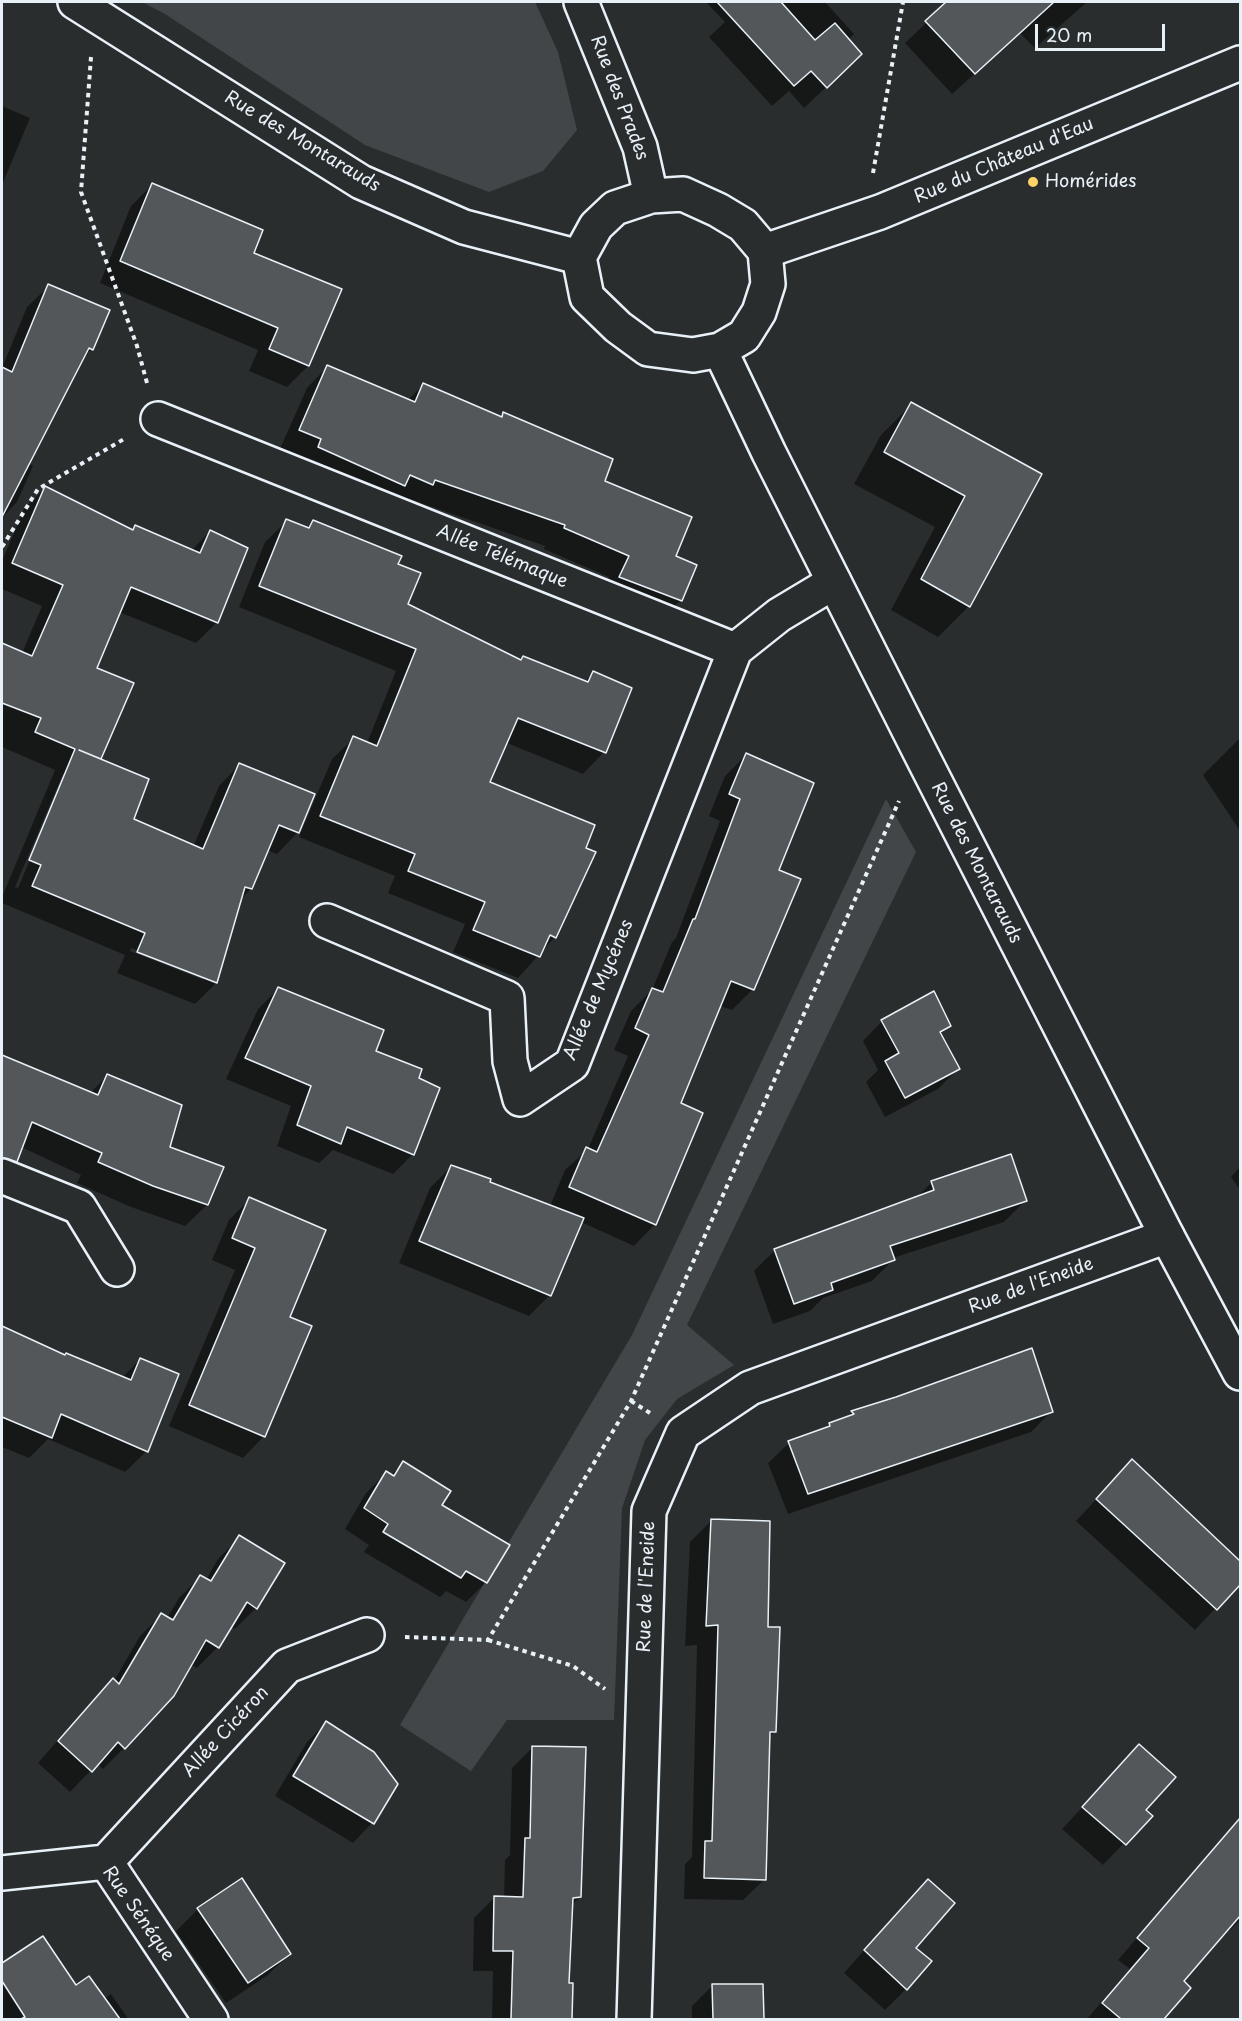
<!DOCTYPE html>
<html>
<head>
<meta charset="utf-8">
<style>
	body { margin:0 }
	#map { position:relative; width:1242px; height:2021px; overflow:hidden; background:#2a2d2e; font-family:"Playpen Sans",sans-serif }
	canvas { display:block }
	.frame { position:absolute; inset:0; border:3px solid #e8f1f8; pointer-events:none }
	.scale { position:absolute; left:1035px; top:24px; width:130px; height:27px; box-sizing:border-box; border:3px solid #e8f1f8; border-top:0; padding-left:8px; font-size:18px; line-height:21px; white-space:nowrap; color:#e8f1f8; -webkit-text-stroke:4px #2a2d2e; paint-order:stroke }
</style>
</head>
<body>
<div id="map">
<canvas width="1242" height="2021"></canvas>
<div class="frame"></div>
<div class="scale">20 m</div>
</div>
<script>
const ctx = document.querySelector('canvas').getContext('2d');
ctx.lineJoin = 'round';
function fillPath(path, color) {
  ctx.fillStyle = color;
  ctx.fill(path, 'evenodd');
}
function toPath(rows) {
  const path = new Path2D();
  for (const r of rows) {
    path.moveTo(r[0], r[1]);
    for (let i = 2; i < r.length; i += 2) path.lineTo(r[i], r[i + 1]);
  }
  return path;
}
function trace(path, color, width, dash) {
  ctx.strokeStyle = color;
  ctx.lineWidth = width;
  ctx.lineCap = dash ? 'butt' : 'round';
  ctx.setLineDash(dash || []);
  ctx.stroke(path);
}
function write(font, color, halo, rows, align = 'center') {
  ctx.font = font + ' "Playpen Sans",sans-serif';
  ctx.lineWidth = 4.5;
  ctx.setLineDash([]);
  ctx.textBaseline = 'middle';
  ctx.strokeStyle = halo;
  ctx.fillStyle = color;
  for (const [text, x, y, turn = 0] of rows) {
    ctx.save();
    ctx.translate(x, y);
    ctx.rotate((+turn || 0) * Math.PI / 180);
    ctx.textAlign = isNaN(turn) ? turn : align;
    if (halo) ctx.strokeText(text, 0, 0);
    ctx.fillText(text, 0, 0);
    ctx.restore();
  }
}
fillPath(toPath([
	[142,2,535,2,558,52,577,130,543,171,489,192,365,145,165,14],
	[886,799,916,852,687,1325,734,1365,677,1399,645,1440,622,1508,614,1720,507,1720,471,1771,400,1725,632,1335]
]), '#424648');
fillPath(toPath([
	[706,2,825,2,854,34,848,40,839,75,804,108,789,91,772,106,709,37,725,22],
	[948,2,1087,2,1035,48,1020,33,952,94,905,43],
	[2,106,30,118,2,185],
	[152,185,252,254,308,366,287,387,249,371,258,350,100,283,131,206],
	[49,286,92,349,81,360,28,463,33,466,17,502,2,518,2,368,27,307],
	[327,367,408,400,423,385,500,418,504,414,603,481,674,557,681,600,660,621,600,598,609,577,544,549,545,546,415,501,411,504,279,451,307,388],
	[912,404,1040,475,969,606,938,637,891,610,935,527,854,484,881,435],
	[45,488,132,531,136,527,191,551,210,531,217,622,196,643,119,612,95,669,100,758,98,760,132,820,193,847,219,786,240,764,298,832,277,854,267,850,251,889,240,900,216,983,195,1004,117,973,125,955,2,903,2,897,55,770,2,747,2,645,22,653,42,606,2,589,2,561,24,509],
	[63,774,66,774,18,888,15,887],
	[131,948,204,977,204,980,130,951],
	[287,521,307,529,314,522,396,565,406,605,520,661,584,682,594,672,630,688,604,752,583,774,507,743,488,783,555,937,518,978,453,952,465,924,388,893,395,876,299,837,332,759,354,738,367,743,396,671,239,607,265,542],
	[1240,738,1240,831,1203,775],
	[746,755,777,871,753,989,732,1010,720,1006,679,1103,655,1224,634,1246,581,1222,550,1295,529,1316,399,1263,430,1188,452,1166,488,1183,550,1206,565,1170,588,1149,628,1056,614,1050,631,1011,652,990,672,942,676,938,720,821,709,816,725,776],
	[278,989,417,1079,413,1154,393,1174,333,1150,319,1163,277,1146,291,1106,226,1079,258,1009],
	[882,1021,949,1025,940,1035,958,1069,938,1089,885,1117,866,1082,878,1070,863,1041],
	[2,1057,90,1093,107,1076,168,1148,222,1168,207,1205,185,1226,131,1207,77,1183,81,1175,19,1146,2,1164],
	[1240,1167,1240,1190,1231,1177],
	[932,1182,1025,1201,1004,1222,893,1258,893,1260,872,1281,823,1298,810,1311,773,1324,754,1271,775,1250,915,1199],
	[250,1199,288,1318,264,1436,243,1458,169,1426,235,1270,212,1260,229,1220],
	[2,1327,65,1357,122,1378,140,1359,147,1451,125,1472,48,1439,29,1458,2,1447],
	[852,1412,1051,1412,1031,1432,788,1514,768,1463,789,1443,824,1430,829,1425,845,1419],
	[1132,1461,1240,1563,1240,1582,1195,1630,1076,1521],
	[403,1463,440,1505,486,1582,466,1602,446,1591,440,1597,364,1552,369,1545,345,1529,366,1493,386,1473,390,1476],
	[711,1521,766,1629,775,1731,768,1738,765,1879,743,1900,684,1899,685,1864,692,1857,697,1645,685,1646,690,1542],
	[240,1537,256,1608,235,1629,230,1626,218,1647,197,1668,190,1664,124,1748,103,1769,97,1764,70,1792,38,1763,92,1701,114,1681,140,1636,161,1615,167,1618,179,1598,200,1577,206,1580,218,1559],
	[326,1723,396,1784,372,1823,353,1843,275,1796,307,1742],
	[1139,1746,1144,1810,1150,1816,1103,1865,1062,1829],
	[533,1747,580,1897,571,1906,567,1985,572,1985,570,2020,492,2020,493,1971,473,1971,474,1918,495,1897,504,1898,505,1860,510,1855,512,1768],
	[1240,1817,1240,1920,1223,1937,1221,1936,1182,1981,1189,1988,1162,2020,1086,2020,1130,1969,1118,1960],
	[241,1880,289,1954,268,1975,226,2003,176,1931,198,1909],
	[907,1902,914,1948,906,1989,885,2010,844,1973],
	[42,1938,75,1987,104,1999,111,1994,129,2020,2,2020,2,1965],
	[713,1985,761,1985,763,2020,692,2020,692,2006]
]), '#0007');
const building = toPath([
	[717,2,781,2,815,40,835,23,862,54,827,88,811,71,794,86,717,2],
	[946,2,1054,2,975,74,925,21,946,2],
	[152,183,263,230,254,253,342,289,309,366,269,349,278,328,120,261,152,183],
	[48,284,110,310,93,350,89,348,2,517,2,367,12,372,48,284],
	[327,365,415,402,423,383,502,417,503,412,613,459,605,481,692,517,676,556,697,565,682,601,619,577,629,556,564,528,565,525,435,480,433,485,410,475,405,486,318,447,321,439,299,430,327,365],
	[911,402,1042,474,970,607,921,579,965,496,884,452,911,402],
	[45,486,133,530,135,525,200,553,210,530,248,548,218,623,131,587,97,668,134,683,101,759,79,750,149,779,134,819,203,849,239,763,315,794,299,833,279,825,252,889,245,887,217,983,137,952,145,933,32,886,41,865,29,860,75,749,35,732,41,718,2,703,2,643,32,656,63,585,12,563,45,486],
	[286,519,309,528,313,520,402,556,398,564,421,573,408,604,521,660,523,656,588,682,593,671,632,688,606,753,518,718,490,782,595,825,586,848,596,852,556,938,550,935,540,957,473,930,485,902,408,871,415,854,320,816,353,736,377,746,416,649,259,586,286,519],
	[746,753,814,783,779,870,801,879,754,990,731,981,681,1103,703,1113,656,1225,569,1187,586,1147,597,1152,649,1035,635,1028,652,988,663,992,693,919,695,919,740,799,729,794,746,753],
	[278,987,384,1030,376,1051,422,1069,419,1078,440,1088,414,1155,347,1127,341,1144,297,1125,311,1086,245,1058,278,987],
	[934,991,951,1026,940,1032,960,1069,905,1098,885,1061,899,1053,881,1020,934,991],
	[2,1055,98,1095,107,1074,182,1105,170,1147,224,1167,208,1205,153,1186,98,1162,102,1153,32,1122,17,1162,2,1158,2,1055],
	[1011,1154,1027,1201,890,1246,895,1260,831,1283,833,1290,794,1304,774,1249,934,1190,931,1181,1011,1154],
	[451,1165,491,1179,490,1182,584,1218,551,1296,419,1241,451,1165],
	[249,1197,326,1230,290,1317,312,1326,265,1437,189,1405,255,1248,232,1238,249,1197],
	[2,1326,65,1355,66,1353,131,1380,140,1358,179,1374,148,1452,61,1414,52,1438,2,1417,2,1326],
	[1032,1348,1053,1412,808,1494,788,1441,830,1426,829,1423,854,1414,851,1411,896,1397,1032,1348],
	[1132,1459,1240,1561,1240,1585,1217,1610,1096,1499,1132,1459],
	[403,1461,451,1491,442,1505,510,1545,487,1583,466,1571,461,1578,383,1532,388,1524,364,1508,386,1471,394,1476,403,1461],
	[711,1519,770,1521,768,1627,780,1627,776,1732,770,1732,766,1880,704,1878,705,1841,712,1841,718,1625,706,1626,711,1519],
	[239,1535,285,1563,257,1609,247,1602,219,1648,206,1640,174,1696,125,1749,118,1742,92,1772,58,1741,113,1678,119,1684,161,1613,173,1620,200,1575,211,1581,239,1535],
	[326,1721,374,1752,398,1784,374,1824,293,1776,326,1721],
	[1139,1744,1176,1777,1146,1810,1153,1816,1126,1845,1082,1807,1139,1744],
	[532,1746,586,1747,581,1897,573,1898,569,1983,573,1983,572,2019,511,2019,513,1951,493,1951,494,1896,523,1897,525,1838,530,1838,532,1746],
	[1240,1818,1240,1916,1184,1981,1191,1988,1164,2019,1121,2019,1102,2003,1149,1948,1137,1938,1240,1818],
	[242,1878,291,1954,248,1983,197,1908,242,1878],
	[928,1879,955,1903,916,1948,932,1961,907,1990,864,1950,928,1879],
	[43,1936,76,1985,89,1976,120,2019,21,2019,25,2017,2,1981,2,1963,43,1936],
	[712,1984,763,1984,764,2019,713,2019,712,1984]
]);
fillPath(building, '#535759');
trace(building, '#e8f1f8', 1.5);
const street = toPath([
	[75,2,361,182,464,227,579,257],
	[765,251,880,212,1240,63],
	[158,419,735,650,779,615,834,582],
	[327,921,507,998,510,1061,520,1099,572,1064,735,650],
	[2,1176,79,1207,117,1269],
	[106,1862,287,1666,367,1635],
	[2,1873,106,1862,211,2020],
	[634,2020,649,1511,683,1433,750,1388,1167,1236]
]);
const secondary = toPath([
	[581,2,640,147,651,196],
	[683,194,718,210,743,225,765,251,768,284,759,312,744,336,720,350,693,355,648,349,618,327,587,297,579,257,596,226,615,208,651,196,683,194],
	[720,350,769,453,921,754,1167,1236,1240,1373]
]);
trace(street, '#e8f1f8', 38);
trace(secondary, '#e8f1f8', 38);
trace(toPath([
	[91,57,81,192,137,346,147,383],
	[873,173,903,2],
	[2,547,38,489,124,439],
	[631,1401,650,1413],
	[405,1637,488,1640,631,1401,899,801],
	[488,1640,573,1666,605,1689]
]), '#e8f1f8', 4, [4.5, 4.5]);
trace(street, '#2a2d2e', 33);
trace(secondary, '#2a2d2e', 33);
for (const [x, y, r, color] of [
	[1033,182,6,"#ffd166"]
]) {
  const dot = new Path2D();
  dot.arc(x, y, r, 0, 2 * Math.PI);
  ctx.fillStyle = color;
  ctx.fill(dot);
  trace(dot, '#2a2d2e', 2);
}
write('18px', '#e8f1f8', '#2a2d2e', [
	["Rue des Prades",619,98,69],
	["Rue des Montarauds",302,142,31],
	["Rue du Château d'Eau",1004,161,-23],
	["Allée Télémaque",502,557,22],
	["Rue des Montarauds",976,863,63],
	["Allée de Mycénes",599,990,-67],
	["Rue de l'Eneide",1031,1286,-20],
	["Rue de l'Eneide",647,1587,-88],
	["Allée Cicéron",226,1732,-47],
	["Rue Sénéque",138,1914,55]
]);
write('18px', '#e8f1f8', '#2a2d2e', [
	["Homérides",1045,182]
], 'left');
</script>
</body>
</html>
